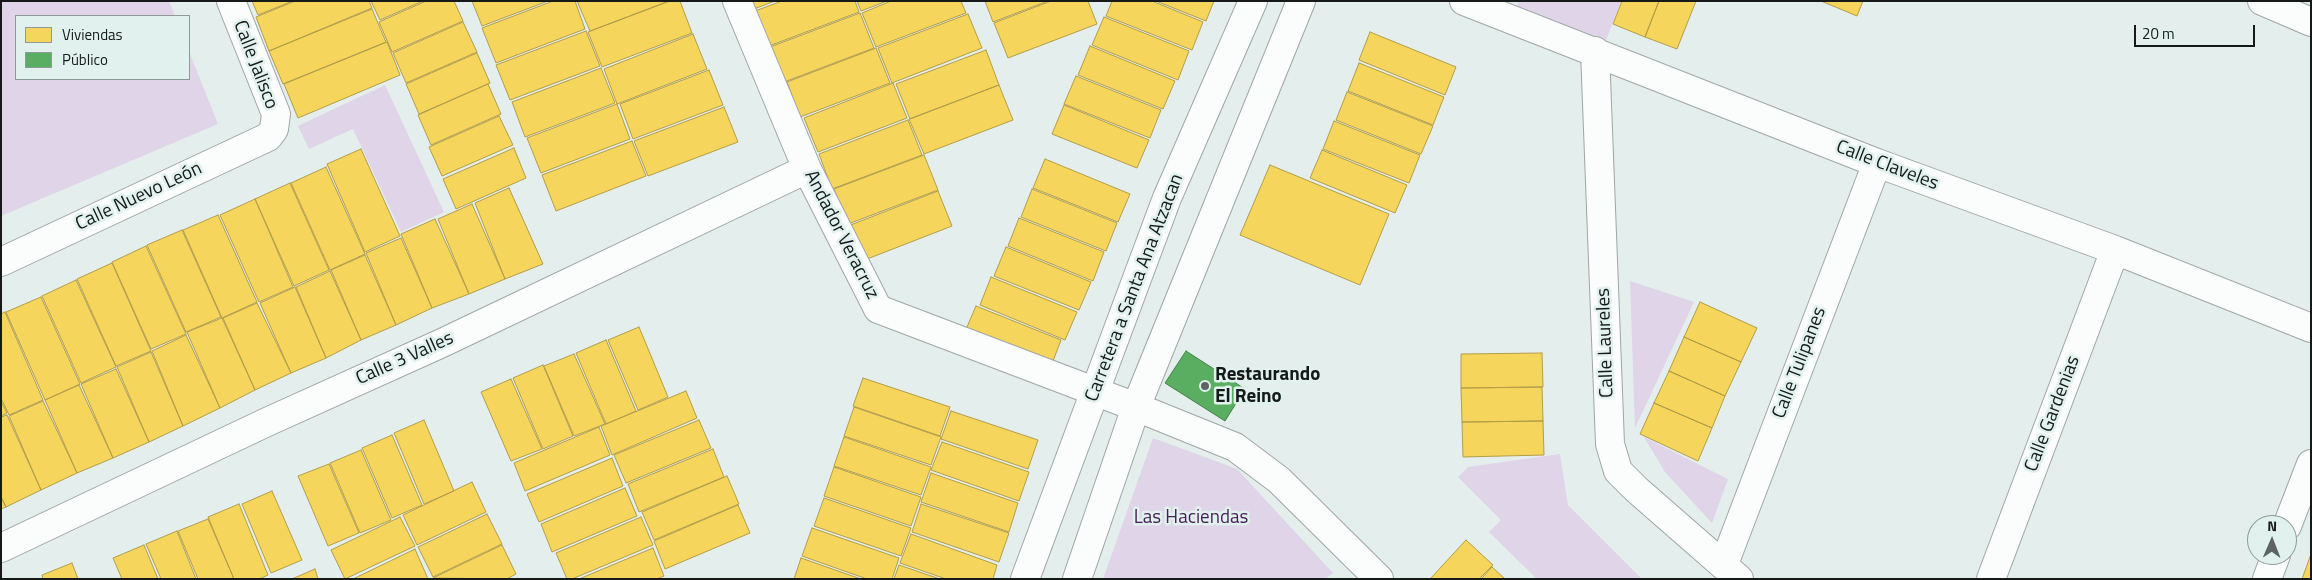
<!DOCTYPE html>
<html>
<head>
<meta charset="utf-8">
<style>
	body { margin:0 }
	#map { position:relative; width:2312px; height:580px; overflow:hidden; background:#e4eeec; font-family:"Titillium Web",sans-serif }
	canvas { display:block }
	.frame { position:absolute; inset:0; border:2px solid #151a19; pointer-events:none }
	.legend { position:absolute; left:15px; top:15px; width:175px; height:65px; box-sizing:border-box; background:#e1f1ee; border:1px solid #8f9b99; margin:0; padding:6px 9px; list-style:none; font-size:15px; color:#151a19 }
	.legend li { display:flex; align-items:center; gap:10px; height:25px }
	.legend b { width:25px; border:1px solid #8f9b99 }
	.north { position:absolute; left:2247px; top:515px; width:50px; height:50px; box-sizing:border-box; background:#e1f1ee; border:1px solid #8f9b99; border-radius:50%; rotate:1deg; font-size:14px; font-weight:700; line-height:20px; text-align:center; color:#151a19 }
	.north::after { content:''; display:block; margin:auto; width:18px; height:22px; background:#5d6463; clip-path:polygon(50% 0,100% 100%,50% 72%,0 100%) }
	.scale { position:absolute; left:2134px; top:25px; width:121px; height:22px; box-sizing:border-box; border:2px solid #151a19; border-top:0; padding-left:6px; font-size:15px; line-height:18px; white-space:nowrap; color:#151a19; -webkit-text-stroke:4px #e1f1ee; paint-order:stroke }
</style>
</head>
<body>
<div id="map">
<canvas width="2312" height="580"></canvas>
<div class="frame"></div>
<ul class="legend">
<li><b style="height:14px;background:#f6d55c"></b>Viviendas</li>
<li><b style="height:14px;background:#5aae61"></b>Público</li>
</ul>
<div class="north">N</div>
<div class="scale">20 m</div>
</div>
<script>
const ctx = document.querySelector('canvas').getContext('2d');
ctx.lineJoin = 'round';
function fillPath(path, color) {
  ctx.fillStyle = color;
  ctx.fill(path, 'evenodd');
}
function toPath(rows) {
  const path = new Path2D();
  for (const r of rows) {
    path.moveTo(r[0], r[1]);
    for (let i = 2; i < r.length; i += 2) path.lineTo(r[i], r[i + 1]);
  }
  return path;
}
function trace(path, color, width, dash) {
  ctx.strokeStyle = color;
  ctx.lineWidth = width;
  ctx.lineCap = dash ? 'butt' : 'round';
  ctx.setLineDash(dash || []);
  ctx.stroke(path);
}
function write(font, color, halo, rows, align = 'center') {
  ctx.font = font + ' "Titillium Web",sans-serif';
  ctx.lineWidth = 5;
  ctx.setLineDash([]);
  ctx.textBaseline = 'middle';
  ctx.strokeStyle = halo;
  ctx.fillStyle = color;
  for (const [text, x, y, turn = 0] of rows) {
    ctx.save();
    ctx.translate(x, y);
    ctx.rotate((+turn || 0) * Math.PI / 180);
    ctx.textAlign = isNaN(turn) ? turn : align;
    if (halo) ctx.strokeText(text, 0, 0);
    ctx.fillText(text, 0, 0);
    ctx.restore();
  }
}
fillPath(toPath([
	[1,1,169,1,175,16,16,16,16,79,189,79,189,51,218,124,1,216],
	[1519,1,1621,1,1605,43,1516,9],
	[385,85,444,212,401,232,353,129,309,149,298,126],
	[1630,281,1694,302,1635,428],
	[1644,437,1728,479,1712,523,1665,472],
	[1153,438,1237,469,1333,573,1325,579,1103,579],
	[1560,454,1568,505,1642,579,1537,579,1489,532,1501,520,1458,477,1468,467]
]), '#dfd4e8');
const homes = toPath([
	[252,1,293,1,258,15,252,1],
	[295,1,369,1,372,8,269,51,256,17,295,1],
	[371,1,423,1,380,20,371,1],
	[426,1,454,1,463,21,392,52,379,22,426,1],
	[472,1,548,1,482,26,472,1],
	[553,1,575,1,585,29,496,63,482,28,553,1],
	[577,1,669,1,590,31,577,1],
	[670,1,680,1,692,33,602,67,588,32,670,1],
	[750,1,775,1,754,9,750,1],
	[782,1,855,1,859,12,769,46,755,11,782,1],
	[857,1,887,1,861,11,857,1],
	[891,1,961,1,966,13,876,47,862,13,891,1],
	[985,1,1048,1,993,22,985,1],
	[1051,1,1088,1,1097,24,1008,58,994,23,1051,1],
	[1112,1,1152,1,1203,22,1192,50,1106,16,1112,1],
	[1156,1,1214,1,1206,21,1156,1],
	[1622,1,1659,1,1645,37,1613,24,1622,1],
	[1659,1,1696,1,1677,49,1645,37,1659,1],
	[1821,1,1863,1,1857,16,1821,1],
	[372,9,386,42,283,84,269,51,372,9],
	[860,13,874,48,784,82,770,47,860,13],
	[968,14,982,48,892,83,878,48,968,14],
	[1104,17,1189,51,1178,80,1092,45,1104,17],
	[463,22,477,52,406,83,393,53,463,22],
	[586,31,600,66,510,100,496,65,586,31],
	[1370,32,1456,67,1445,95,1359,60,1370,32],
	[693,34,707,69,617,104,604,69,693,34],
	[387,42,400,75,298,118,284,84,387,42],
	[1090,46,1175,81,1163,109,1078,75,1090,46],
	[876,48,890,83,800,117,787,82,876,48],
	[986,50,999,85,910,119,896,84,986,50],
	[477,53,490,83,419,114,406,84,477,53],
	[1359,63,1444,97,1433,125,1348,91,1359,63],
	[601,68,615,103,525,137,512,102,601,68],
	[709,70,723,105,633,139,620,104,709,70],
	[1076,76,1161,110,1150,138,1064,104,1076,76],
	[893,83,907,118,818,152,804,118,893,83],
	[488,84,501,114,431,145,418,115,488,84],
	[999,85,1013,120,924,154,909,119,999,85],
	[1347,92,1433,126,1421,154,1336,120,1347,92],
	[617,104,630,139,541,173,527,138,617,104],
	[1064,105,1149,140,1137,168,1052,134,1064,105],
	[724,107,738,142,648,176,634,141,724,107],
	[499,116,513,145,442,176,429,147,499,116],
	[908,120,922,155,832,189,819,154,908,120],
	[1334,121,1420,155,1409,183,1323,149,1334,121],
	[632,141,646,176,556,211,542,175,632,141],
	[514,148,526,178,456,209,443,179,514,148],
	[361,149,400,236,365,252,327,164,361,149],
	[1322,150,1407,185,1395,213,1310,178,1322,150],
	[924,155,938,190,848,224,834,189,924,155],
	[1045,159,1130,194,1118,222,1033,188,1045,159],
	[1270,165,1389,214,1360,285,1240,235,1270,165],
	[326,167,365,254,330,270,291,183,326,167],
	[290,183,329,270,294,286,255,199,290,183],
	[509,188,543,264,505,279,475,203,509,188],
	[1032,189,1117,223,1106,251,1021,217,1032,189],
	[938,191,952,226,862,261,848,226,938,191],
	[255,199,293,287,259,302,220,215,255,199],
	[472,204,505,279,469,294,438,219,472,204],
	[218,215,257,302,222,318,183,230,218,215],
	[1019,218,1104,252,1093,281,1008,246,1019,218],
	[435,219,469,294,432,308,401,234,435,219],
	[182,230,221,317,186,332,147,245,182,230],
	[401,238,432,308,396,325,366,253,401,238],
	[146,246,186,334,151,349,112,262,146,246],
	[1006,247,1091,282,1079,310,994,276,1006,247],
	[365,255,396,325,361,340,331,270,365,255],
	[112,263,151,351,116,366,77,279,112,263],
	[330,271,361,340,326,358,296,287,330,271],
	[991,277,1077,312,1065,340,980,305,991,277],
	[76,280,116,367,81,383,42,296,76,280],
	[295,287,326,358,291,373,260,303,295,287],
	[41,297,80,384,45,400,6,312,41,297],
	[1700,302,1757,328,1741,362,1684,337,1700,302],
	[257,303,291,373,255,390,223,318,257,303],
	[976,306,1061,340,1050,369,964,334,976,306],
	[5,312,43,400,9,415,1,398,1,314,5,312],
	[222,318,255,390,220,408,187,332,222,318],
	[639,327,668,397,638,410,608,340,639,327],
	[186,335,220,408,183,426,152,351,186,335],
	[1684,337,1741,362,1725,396,1669,371,1684,337],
	[606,340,636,411,606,424,576,353,606,340],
	[151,352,183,426,149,442,117,367,151,352],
	[1542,353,1543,387,1461,388,1461,354,1542,353],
	[574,354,605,424,574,436,544,366,574,354],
	[543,365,573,436,543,449,513,378,543,365],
	[116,369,149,442,113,458,81,384,116,369],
	[1669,371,1725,396,1712,428,1654,403,1669,371],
	[863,378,950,407,940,436,853,406,863,378],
	[511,379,542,449,511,461,481,392,511,379],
	[79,385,113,458,77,473,45,400,79,385],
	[1542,387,1543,421,1462,422,1461,388,1542,387],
	[686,391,697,418,612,455,601,426,686,391],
	[1,401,7,413,1,416,1,401],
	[43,401,77,473,41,490,9,416,43,401],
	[1654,403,1712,428,1698,461,1640,434,1654,403],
	[854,407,941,437,931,465,844,436,854,407],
	[951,411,1038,440,1028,469,941,439,951,411],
	[7,415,41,490,6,507,1,497,1,417,7,415],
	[424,420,454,491,424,504,394,433,424,420],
	[699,420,711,448,626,483,614,455,699,420],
	[1543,421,1544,455,1463,457,1462,422,1543,421],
	[599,427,610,455,525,491,514,463,599,427],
	[392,435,422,505,392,518,362,448,392,435],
	[844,437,931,467,921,495,834,466,844,437],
	[942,442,1029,472,1019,501,931,470,942,442],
	[713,449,724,477,639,512,628,484,713,449],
	[361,450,391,520,360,533,330,463,361,450],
	[612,458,623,486,539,522,527,494,612,458],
	[329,464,359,533,328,546,298,476,329,464],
	[834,467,921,497,911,526,824,496,834,467],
	[931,473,1018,503,1009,532,921,502,931,473],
	[727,476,739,504,654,540,642,512,727,476],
	[472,482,486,512,417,545,403,515,472,482],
	[625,488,637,516,552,552,541,524,625,488],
	[272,491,302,560,271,573,242,504,272,491],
	[1,497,6,507,1,509,1,497],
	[824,498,911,528,901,556,814,526,824,498],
	[239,504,268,575,259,579,234,579,208,517,239,504],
	[921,504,1009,533,999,562,912,532,921,504],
	[738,505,750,533,665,569,654,541,738,505],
	[487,514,502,544,433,577,418,547,487,514],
	[400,517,415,546,345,579,331,550,400,517],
	[641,517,653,545,572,579,567,579,556,553,641,517],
	[208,519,234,579,198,579,178,531,208,519],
	[812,528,899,558,892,579,867,579,802,556,812,528],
	[177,531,196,579,161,579,146,544,177,531],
	[911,534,997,565,993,579,946,579,900,563,911,534],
	[1466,540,1493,565,1479,579,1430,579,1466,540],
	[144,545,158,579,122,579,113,558,144,545],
	[502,545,516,574,507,579,433,578,502,545],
	[653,548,664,576,657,579,579,579,653,548],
	[415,549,428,579,353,579,415,549],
	[2311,554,2311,579,2302,579,2311,554],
	[801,558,861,579,794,579,801,558],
	[72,563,78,579,43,579,42,575,72,563],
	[899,565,940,579,894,579,899,565],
	[1492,567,1505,579,1481,579,1492,567],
	[315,569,318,579,292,579,315,569]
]);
fillPath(homes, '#f6d55c');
trace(homes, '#b29d48', 1);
const public = toPath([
	[1186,351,1245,389,1225,421,1165,383,1186,351]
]);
fillPath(public, '#5aae61');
trace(public, '#45824b', 1);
const minor = toPath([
	[737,1,807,169,878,309,1136,407,1235,447,1279,480,1379,579],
	[1464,1,1877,163,2115,250,2311,328],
	[2262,1,2311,22],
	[1595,51,1610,444,1618,471,1636,489,1739,579],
	[1,262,268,137,274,129,276,114,231,1],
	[2287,526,2311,464],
	[1,548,267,422,442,343,807,169],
	[1724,564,1877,163],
	[1025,579,1167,198,1253,1],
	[1077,579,1136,407,1301,1],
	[1991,579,2115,250],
	[2267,579,2276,555]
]);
trace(minor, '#9fa6a5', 30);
trace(minor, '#fbfcfc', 28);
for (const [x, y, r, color] of [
	[1205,386,5,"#5d6463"]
]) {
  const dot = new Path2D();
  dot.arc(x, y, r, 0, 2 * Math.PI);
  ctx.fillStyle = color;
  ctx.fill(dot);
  trace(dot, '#e1f1ee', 2);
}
write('19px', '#151a19', '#e1f1ee', [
	["Calle Jalisco",255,65,69],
	["Calle Claveles",1887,166,21],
	["Calle Nuevo León",139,197,-25],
	["Andador Veracruz",841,235,63],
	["Carretera a Santa Ana Atzacan",1135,288,-69],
	["Calle Laureles",1606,343,-92],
	["Calle 3 Valles",405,359,-24],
	["Calle Tulipanes",1800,363,-69],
	["Calle Gardenias",2053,414,-69]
]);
write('bold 19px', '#151a19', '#e1f1ee', [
	["Restaurando",1215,375],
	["El Reino",1215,397]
], 'left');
write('19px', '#461e53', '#e1f1ee', [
	["Las Haciendas",1191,518]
]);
</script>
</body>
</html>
